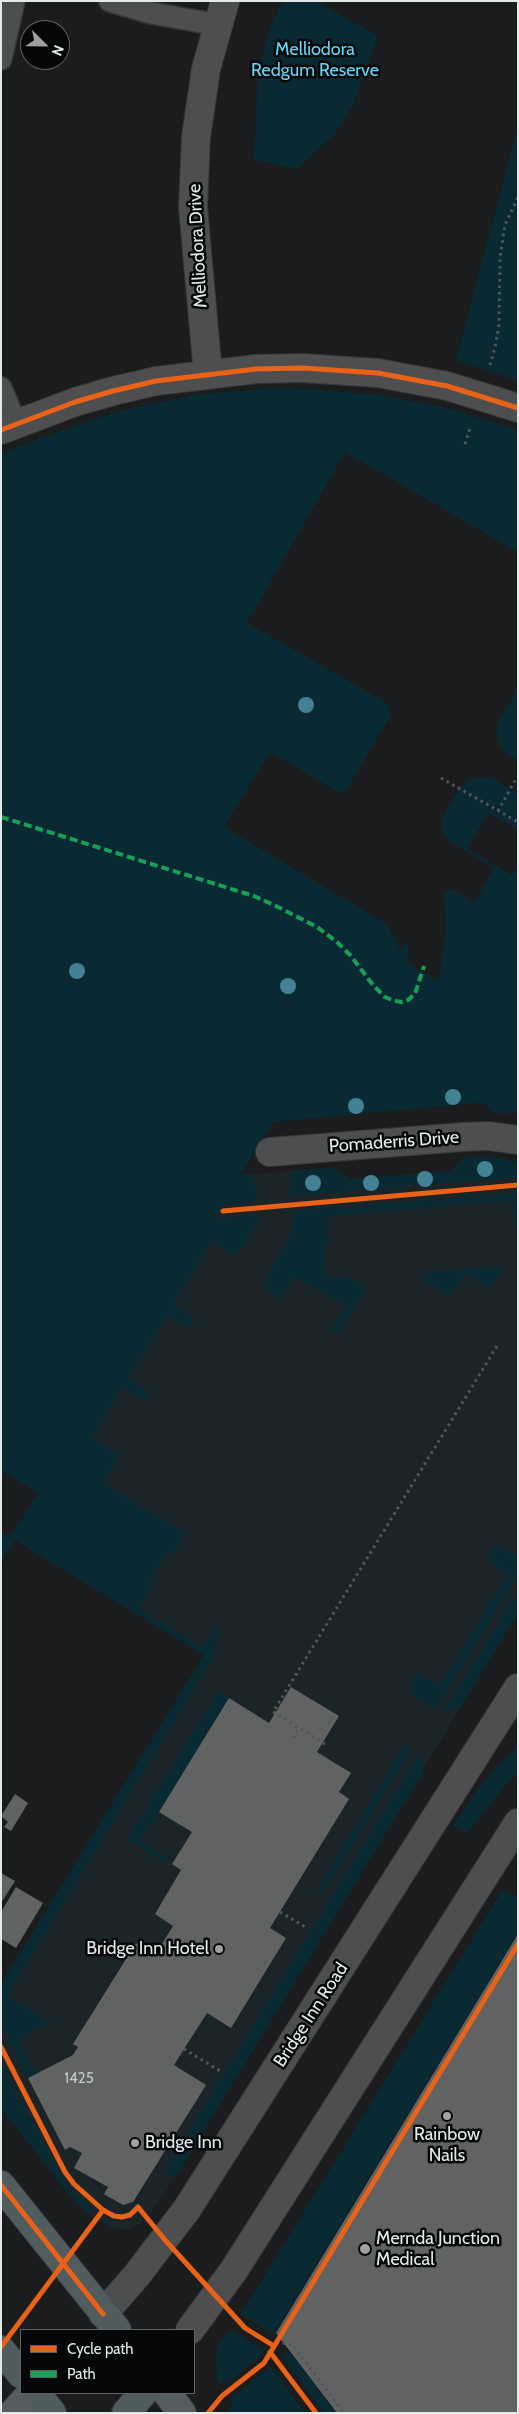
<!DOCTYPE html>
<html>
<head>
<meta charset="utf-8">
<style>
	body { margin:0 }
	#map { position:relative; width:519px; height:2414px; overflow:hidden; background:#1a1c1d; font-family:Cabin,sans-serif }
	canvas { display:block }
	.frame { position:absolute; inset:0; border:2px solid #e6e9ea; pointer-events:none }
	.legend { position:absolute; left:20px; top:2329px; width:175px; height:65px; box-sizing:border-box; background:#060708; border:1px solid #606162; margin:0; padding:6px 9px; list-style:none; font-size:15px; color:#e6e9ea }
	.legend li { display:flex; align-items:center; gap:10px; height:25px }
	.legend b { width:25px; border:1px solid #606162 }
	.north { position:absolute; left:20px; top:20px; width:50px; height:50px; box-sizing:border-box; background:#060708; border:1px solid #606162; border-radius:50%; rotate:113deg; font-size:14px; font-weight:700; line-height:20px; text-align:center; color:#e6e9ea }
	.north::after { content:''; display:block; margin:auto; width:18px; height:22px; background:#9fa1a2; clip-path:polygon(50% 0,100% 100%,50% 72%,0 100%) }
</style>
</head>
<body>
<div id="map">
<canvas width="519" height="2414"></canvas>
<div class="frame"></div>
<ul class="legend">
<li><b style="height:6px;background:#ea6118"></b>Cycle path</li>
<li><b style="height:6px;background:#1a9f57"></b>Path</li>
</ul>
<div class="north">N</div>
</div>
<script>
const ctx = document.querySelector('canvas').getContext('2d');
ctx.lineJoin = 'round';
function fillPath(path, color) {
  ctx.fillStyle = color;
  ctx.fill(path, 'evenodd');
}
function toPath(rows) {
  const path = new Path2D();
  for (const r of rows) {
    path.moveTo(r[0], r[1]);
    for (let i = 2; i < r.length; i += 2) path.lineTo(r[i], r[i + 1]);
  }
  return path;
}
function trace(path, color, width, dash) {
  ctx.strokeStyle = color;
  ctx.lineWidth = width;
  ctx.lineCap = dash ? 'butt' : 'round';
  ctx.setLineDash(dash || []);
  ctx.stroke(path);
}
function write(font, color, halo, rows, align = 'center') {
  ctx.font = font + ' Cabin,sans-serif';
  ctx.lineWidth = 5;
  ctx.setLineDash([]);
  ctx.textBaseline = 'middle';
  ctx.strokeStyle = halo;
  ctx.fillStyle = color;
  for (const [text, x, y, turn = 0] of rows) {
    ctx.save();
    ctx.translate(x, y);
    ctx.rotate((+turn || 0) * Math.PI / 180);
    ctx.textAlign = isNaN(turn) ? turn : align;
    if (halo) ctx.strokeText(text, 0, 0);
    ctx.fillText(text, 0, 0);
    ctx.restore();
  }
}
fillPath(toPath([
	[467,1156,488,1156,518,1163,518,1613,175,2178,149,2215,138,2225,130,2229,115,2229,94,2219,70,2196,1,2108,1,1984,204,1655,21,1544,192,1222,240,1175,332,1168,350,1179,450,1171]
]), '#1b2528');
fillPath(toPath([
	[283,1,316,1,378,36,354,103,335,134,297,169,254,160,258,74,271,25],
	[518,126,518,381,456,360],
	[272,388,307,389,381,395,451,409,518,430,518,552,345,452,247,623,387,703,391,715,346,791,343,793,335,790,270,752,224,827,387,924,401,951,408,941,409,942,407,963,439,981,446,929,444,893,451,889,475,902,494,868,450,842,443,832,442,819,459,788,470,779,491,777,518,793,518,830,488,813,467,849,512,875,518,866,518,1113,494,1113,485,1105,477,1103,273,1122,241,1174,253,1174,257,1201,223,1204,215,1218,258,1215,258,1222,236,1256,212,1242,174,1304,192,1316,195,1321,188,1328,167,1316,129,1378,149,1392,149,1397,146,1400,141,1400,122,1388,92,1438,120,1455,103,1483,186,1533,173,1555,167,1552,149,1581,154,1584,139,1609,203,1647,217,1623,220,1629,213,1658,7,1996,51,2023,18,2039,36,2075,28,2078,1,2024,1,1984,204,1655,15,1540,1,1562,1,1531,10,1537,38,1493,1,1470,1,453,93,419,129,409,193,395],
	[518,689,518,761,502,750,496,735,499,721],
	[467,1156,488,1156,518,1163,518,1177,290,1196,292,1170,332,1168,350,1179,450,1171],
	[518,1193,518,1228,514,1226,512,1201,328,1216,329,1244,323,1245,326,1277,348,1277,364,1285,366,1289,339,1333,331,1330,346,1306,295,1277,280,1300,265,1288,266,1277,292,1232,293,1211],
	[504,1266,490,1289,465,1274,451,1296,427,1282,423,1277,426,1272],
	[496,1545,518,1556,518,1575,436,1709,414,1696,411,1692,411,1681,417,1672,440,1685,508,1574,488,1560,489,1554],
	[518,1591,518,1613,461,1707,443,1713],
	[218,1691,229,1698,141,1841,169,1859,166,1863,127,1839],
	[405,1744,412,1748,323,1894,317,1890],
	[518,1745,518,1771,511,1779,467,1833,453,1825,482,1784],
	[419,1753,424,1771,175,2178,164,2172],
	[502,1891,518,1898,518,1932,274,2333,271,2333,241,2314],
	[1,2063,63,2179,73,2192,93,2210,89,2215,70,2196,1,2108],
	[227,2332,234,2332,264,2350,260,2356,235,2377,218,2384,216,2359,218,2347],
	[289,2351,336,2413,324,2413,282,2356],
	[271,2367,305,2413,228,2413,234,2396]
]), '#0a2a33');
fillPath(toPath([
	[291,1687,339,1716,317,1752,351,1773,339,1792,349,1799,270,1928,286,1938,231,2028,207,2013,174,2065,206,2085,133,2202,123,2205,104,2194,108,2187,74,2168,82,2153,70,2147,65,2150,28,2078,73,2055,78,2047,73,2044,136,1943,155,1955,173,1926,155,1914,181,1870,172,1864,192,1832,159,1812,229,1698,269,1723],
	[15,1794,28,1803,11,1831,4,1827,8,1822,1,1816],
	[1,1873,15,1881,1,1903],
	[16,1887,43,1903,16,1948,1,1939,1,1912],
	[518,1934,518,2413,337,2413,276,2333]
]), '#616363');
const lane = toPath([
	[110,1,151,13,219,25],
	[1,59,14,1],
	[1,388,16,424]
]);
const street = toPath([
	[208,374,193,207,196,137,206,69,225,1],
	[1,430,75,402,113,391,156,381,256,369,303,368,378,373,447,386,518,408],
	[270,1152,463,1137,488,1136,518,1140]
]);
const secondary = toPath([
	[103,2314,137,2275,187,2209,518,1688],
	[190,2330,234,2270,518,1823]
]);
const primary = toPath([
	[167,2393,182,2413],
	[13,2413,31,2393]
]);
const highway = toPath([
	[1,2185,117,2330],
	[1,2350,21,2374],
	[36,2393,52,2413],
	[126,2413,143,2393]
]);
trace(lane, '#363738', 24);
trace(street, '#363738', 30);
trace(secondary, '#363738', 30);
trace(primary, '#363738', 30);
trace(highway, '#363738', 30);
trace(toPath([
	[490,365,495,347,499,325,500,257,505,225,518,197],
	[465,444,470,428],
	[441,778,518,822],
	[498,811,517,777],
	[293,1738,299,1727],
	[325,1744,273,1712,497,1346],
	[280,1912,307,1928],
	[184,2049,220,2071],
	[276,2342,293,2345,344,2413]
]), '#545556', 3, [2.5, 4]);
trace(lane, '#4d4e4f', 21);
trace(street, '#4d4e4f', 28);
trace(secondary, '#4d4e4f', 28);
trace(primary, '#565d5f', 28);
trace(highway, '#515c5e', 28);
trace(toPath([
	[1,817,254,896,276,906,317,927,337,942,351,956,373,985,385,997,392,1000,401,1002,408,1000,415,994,424,966]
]), '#1a9f57', 4, [8, 4]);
trace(toPath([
	[1,430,75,402,113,391,156,381,256,369,303,368,378,373,447,386,518,408],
	[223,1211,518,1185],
	[1,2047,65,2172,74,2184,103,2210,114,2216,122,2217,130,2215,138,2207,165,2240,245,2328,274,2346],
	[1,2185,103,2314],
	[1,2347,103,2210],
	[270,2352,316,2413],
	[208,2413,222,2396,264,2363,518,1944]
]), '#ea6118', 5);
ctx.fillStyle = '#438295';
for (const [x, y] of [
	[306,705],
	[77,971],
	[288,986],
	[453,1097],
	[356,1106],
	[485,1169],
	[425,1179],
	[313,1183],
	[371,1183]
]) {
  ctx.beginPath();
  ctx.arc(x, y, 8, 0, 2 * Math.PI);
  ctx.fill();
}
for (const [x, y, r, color] of [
	[219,1949,5,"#9fa1a2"],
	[447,2116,5,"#9fa1a2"],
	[135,2143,5,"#9fa1a2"],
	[365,2249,6,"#9fa1a2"]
]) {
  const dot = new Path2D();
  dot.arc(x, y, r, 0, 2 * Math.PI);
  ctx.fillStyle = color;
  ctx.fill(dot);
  trace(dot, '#060708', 2);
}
write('15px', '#c5c8c8', null, [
	["1425",79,2079]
]);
write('18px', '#64d6f8', '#060708', [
	["Melliodora",315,50],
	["Redgum Reserve",315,71]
]);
write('18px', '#e6e9ea', '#060708', [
	["Melliodora Drive",198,246,-93],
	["Pomaderris Drive",394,1142,-4],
	["Bridge Inn Road",311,2015,-57]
]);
write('18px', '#e6e9ea', '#060708', [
	["Bridge Inn Hotel",209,1949,"right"],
	["Rainbow",447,2135,"center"],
	["Nails",447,2156,"center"],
	["Bridge Inn",145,2143],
	["Mernda Junction",376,2239],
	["Medical",376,2260]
], 'left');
</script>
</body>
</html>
